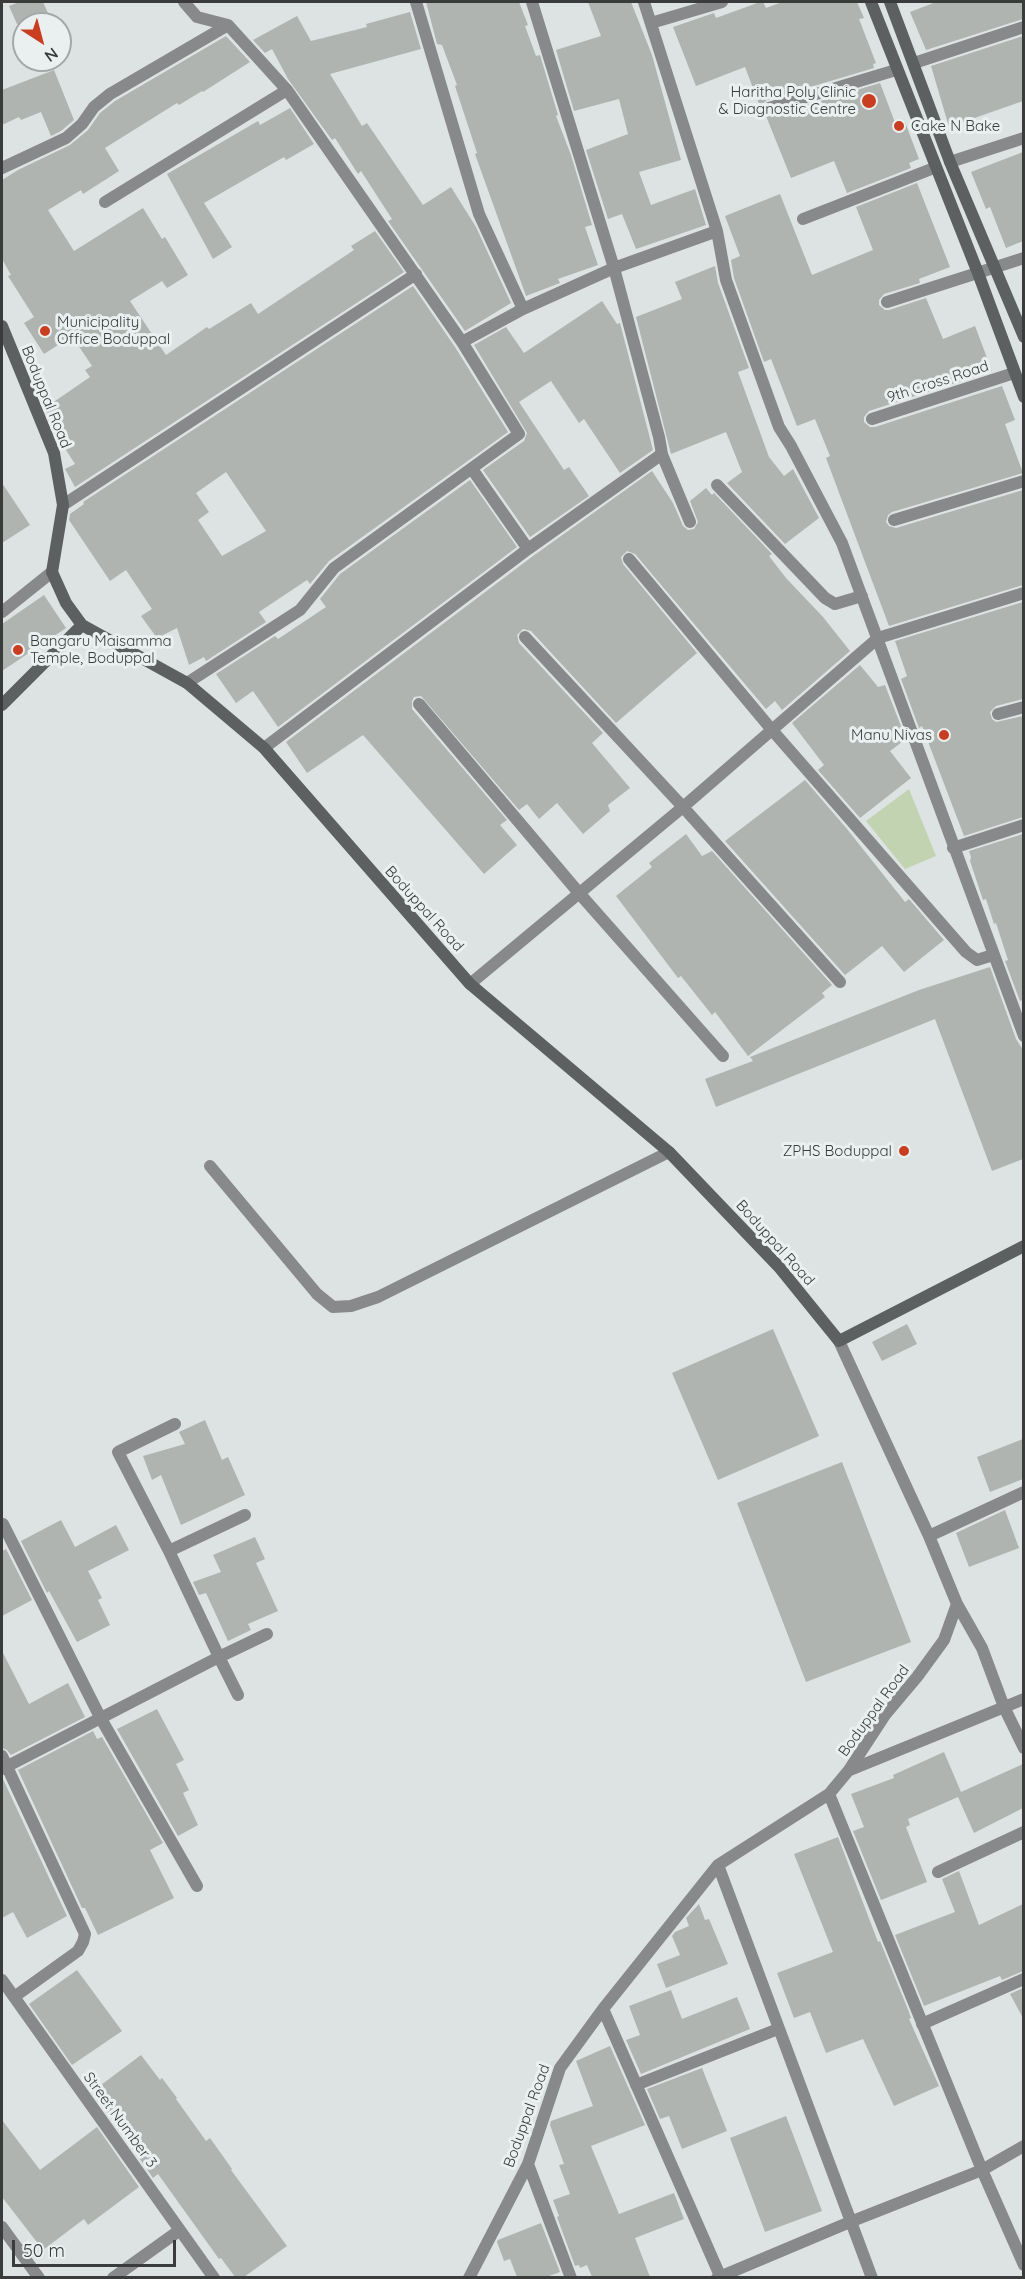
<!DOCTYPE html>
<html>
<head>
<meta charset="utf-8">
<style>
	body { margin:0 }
	#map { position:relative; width:1025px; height:2279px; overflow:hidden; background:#dde3e2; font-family:Quicksand,sans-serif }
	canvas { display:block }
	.frame { position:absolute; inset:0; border:3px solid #3a3c3c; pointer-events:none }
	.north { position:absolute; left:12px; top:12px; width:60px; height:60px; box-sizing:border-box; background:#eaf0f0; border:2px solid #a4a8a8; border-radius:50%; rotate:144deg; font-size:16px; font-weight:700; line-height:24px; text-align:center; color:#3a3c3c }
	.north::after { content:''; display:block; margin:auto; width:21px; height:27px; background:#c93e21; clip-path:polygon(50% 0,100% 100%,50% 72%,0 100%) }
	.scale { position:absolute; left:12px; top:2240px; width:164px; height:27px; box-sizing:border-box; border:3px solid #3a3c3c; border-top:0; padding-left:8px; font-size:18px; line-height:21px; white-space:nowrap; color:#3a3c3c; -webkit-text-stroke:4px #eaf0f0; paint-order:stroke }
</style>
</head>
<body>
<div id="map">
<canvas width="1025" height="2279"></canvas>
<div class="frame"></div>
<div class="north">N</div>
<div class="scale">50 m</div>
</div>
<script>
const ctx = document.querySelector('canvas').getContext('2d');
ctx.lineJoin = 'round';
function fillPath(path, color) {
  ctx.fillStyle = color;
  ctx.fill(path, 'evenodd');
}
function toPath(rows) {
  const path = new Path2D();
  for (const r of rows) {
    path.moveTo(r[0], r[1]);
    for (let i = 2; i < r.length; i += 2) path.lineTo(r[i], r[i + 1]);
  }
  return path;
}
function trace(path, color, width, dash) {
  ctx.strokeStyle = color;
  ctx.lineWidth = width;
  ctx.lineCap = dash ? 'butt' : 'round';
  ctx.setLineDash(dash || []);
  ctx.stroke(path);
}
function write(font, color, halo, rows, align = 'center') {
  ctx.font = font + ' Quicksand,sans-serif';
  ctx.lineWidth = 6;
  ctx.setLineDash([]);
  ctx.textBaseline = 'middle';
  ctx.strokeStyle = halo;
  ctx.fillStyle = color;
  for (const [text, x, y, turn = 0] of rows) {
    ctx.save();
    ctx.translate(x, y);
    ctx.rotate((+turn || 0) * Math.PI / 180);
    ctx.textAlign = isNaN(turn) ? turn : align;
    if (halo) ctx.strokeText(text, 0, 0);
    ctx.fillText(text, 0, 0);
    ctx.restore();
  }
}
fillPath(toPath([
	[909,789,936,856,905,869,866,821]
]), '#c2d3b1');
fillPath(toPath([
	[19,2,43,2,53,24,17,24,9,6],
	[426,2,519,2,528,25,525,26,536,56,540,55,558,115,556,116,571,155,592,225,585,227,598,265,558,279,560,283,526,296,475,154,477,153,455,86,457,85,442,45,437,44],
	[588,2,631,2,652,55,681,160,639,172,651,205,695,189,706,225,636,249,622,214,608,219,586,150,628,134,619,99,574,111,556,50,601,36],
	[760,2,763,2,766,8,782,2,857,2,864,18,859,19,876,63,873,64,874,68,767,100,762,104,759,104,745,67,696,86,673,27,714,13,716,18],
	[936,2,1023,2,1023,19,926,50,910,12],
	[410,12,421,49,330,74,362,126,367,123,423,205,451,187,476,227,511,303,465,331,388,221,392,219,361,171,358,174,335,138,332,140,288,79,272,49,265,53,253,40,297,16,311,41,367,27,366,24],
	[226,36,250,62,203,92,202,91,179,105,177,103,105,148,119,171,83,194,81,190,48,210,74,251,143,208,162,239,165,237,188,275,167,288,162,281,130,301,166,355,207,327,209,329,251,303,258,314,354,250,351,246,375,231,404,272,75,487,65,469,75,464,55,433,45,408,90,377,85,370,92,366,72,336,44,354,24,323,34,317,8,276,11,275,2,259,2,180,18,170,70,145,88,130,100,113,115,101],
	[1023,36,1023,101,949,127,931,66],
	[54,70,74,120,61,131,51,136,41,112,21,120,19,117,2,125,2,90],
	[880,83,896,125,905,122,919,159,909,163,911,168,847,193,834,161,791,178,766,116,771,116],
	[290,108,314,144,286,160,284,157,204,203,232,247,213,259,167,174,258,121,260,125],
	[1023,152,1023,241,1006,248,990,207,986,209,971,172],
	[917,183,950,267,919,279,920,283,884,294,879,300,879,305,885,310,889,310,926,298,943,339,975,326,992,371,869,411,864,417,864,422,870,427,875,427,1002,386,1015,420,1005,424,1023,473,892,512,888,515,886,522,889,526,896,528,1023,490,1023,585,889,626,826,458,830,456,815,419,797,426,771,359,764,362,734,278,731,260,740,256,725,216,780,194,812,275,873,250,856,207],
	[715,266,718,283,749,368,738,372,769,457,784,476,793,469,819,518,785,544,727,483,742,472,726,432,671,454,636,317,682,299,675,282],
	[413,286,455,347,508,432,329,561,310,584,307,580,259,612,266,622,206,661,204,657,189,665,177,628,157,638,141,616,152,609,126,570,110,581,69,520,70,514,84,504,83,502],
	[226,472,266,531,222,556,198,520,209,512,196,493],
	[602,301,617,324,620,323,653,450,620,473,584,419,579,423,551,381,519,402,564,470,569,467,589,496,530,537,483,470,524,441,527,433,474,345,506,327,524,353],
	[652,471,673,503,683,526,688,530,694,529,698,522,690,501,706,488,712,495,714,493,772,554,769,556,786,578,823,617,850,651,782,710,775,701,766,709,635,554,627,551,621,557,623,564,697,653,616,723,531,631,523,629,517,635,519,643,603,733,592,743,630,788,608,805,610,811,583,834,557,803,539,819,527,804,519,810,421,696,414,697,412,701,412,709,507,820,500,825,517,845,484,874,363,735,307,773,286,742,533,556],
	[470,480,517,547,278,727,253,691,236,703,216,674,275,636,278,639,326,607,320,599,340,574],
	[2,483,30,525,2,543],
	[44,595,66,628,2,671,2,624],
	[1023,602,1023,699,996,706,990,712,992,719,996,722,1023,716,1023,817,964,836,922,726,919,728,901,679,907,676,895,641],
	[860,665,878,687,885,685,906,739,890,751,911,778,860,818,818,770,824,765,792,723],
	[805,780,847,829,905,902,909,899,944,940,904,972,882,946,845,975,725,841],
	[686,834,702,856,712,851,832,985,822,993,825,997,748,1056,715,1012,712,1015,681,976,678,978,616,896,652,867,649,863],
	[1023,834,1023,1000,1020,1001,1005,961,1008,960,996,923,994,924,986,899,983,900,970,861,971,857,969,851],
	[990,967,1016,1039,1023,1050,1023,1159,992,1171,935,1019,716,1107,705,1079,753,1061,750,1057,919,990],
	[907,1324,917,1344,882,1361,872,1342],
	[773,1329,819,1436,718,1480,672,1373],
	[205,1420,222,1460,228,1457,245,1495,181,1525,161,1475,152,1480,143,1456,185,1444,179,1432],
	[1023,1439,1023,1479,990,1492,977,1457],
	[842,1462,911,1642,806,1682,737,1503],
	[1005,1510,1019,1548,969,1567,956,1533],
	[61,1520,75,1547,116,1525,129,1550,88,1571,102,1598,98,1600,110,1625,77,1642,49,1591,47,1593,21,1541],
	[255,1537,265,1559,256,1563,278,1611,248,1624,251,1630,228,1641,206,1593,199,1595,193,1582,221,1572,213,1555],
	[6,1549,32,1600,2,1616,2,1551],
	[2,1651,29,1704,68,1683,85,1717,11,1755,7,1750,2,1748],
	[157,1709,184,1760,176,1764,189,1790,183,1793,198,1825,178,1836,117,1729],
	[93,1731,97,1739,102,1737,163,1843,150,1850,174,1898,98,1935,85,1908,82,1908,18,1770],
	[944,1752,961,1792,1023,1764,1023,1808,974,1833,958,1797,908,1819,910,1825,906,1827,927,1882,881,1900,853,1831,864,1827,851,1794,894,1778,893,1775],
	[2,1777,67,1916,27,1938,13,1912,2,1918],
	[838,1837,878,1942,880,1941,909,2012,911,2018,909,2019,939,2086,894,2106,863,2039,826,2053,810,2012,794,2018,777,1973,833,1952,794,1854],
	[959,1871,979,1925,1023,1904,1023,1971,1002,1980,1000,1976,924,2006,895,1935,955,1912,942,1879],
	[699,1904,705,1920,709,1919,728,1964,666,1988,657,1964,680,1955,672,1936,675,1932,689,1926,686,1918],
	[77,1970,122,2031,72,2065,29,2004],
	[1023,1988,1023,2018,1010,1994],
	[671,1990,682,2019,737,1997,750,2029,641,2074,626,2040,640,2035,629,2006],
	[610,2046,645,2125,591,2146,619,2214,674,2193,684,2219,635,2238,650,2277,592,2277,587,2265,580,2268,579,2265,575,2266,557,2217,559,2216,553,2200,570,2194,559,2165,564,2164,550,2125,551,2121,593,2106,576,2061],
	[141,2055,160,2080,162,2078,177,2098,176,2099,206,2141,210,2138,232,2169,231,2170,287,2246,244,2277,235,2277,221,2258,219,2259,158,2174,153,2178,93,2091],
	[702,2068,727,2131,682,2149,669,2116,660,2119,647,2089],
	[786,2116,822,2211,765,2232,730,2138],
	[2,2120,40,2170,97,2127,139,2187,88,2225,84,2219,43,2250,2,2197],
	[541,2223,560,2272,546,2277,517,2277,510,2259,504,2261,497,2242,498,2240]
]), '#afb4b1');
trace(toPath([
	[184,2,197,17,228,25,287,90,462,342,519,434,334,568,300,610,187,683],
	[416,2,479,214,523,309],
	[644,2,717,231,726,280,779,427,791,446,842,543,1024,1036],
	[651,23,722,2],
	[914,63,1024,27],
	[769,108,896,70],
	[950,162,1024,138],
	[2,168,66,138,82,124,94,107,110,94,228,25],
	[105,202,287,90],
	[803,219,934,168],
	[887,302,1024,258],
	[462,342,523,309,614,268,717,231],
	[872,419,1014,373],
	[661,452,690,522],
	[472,469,528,549],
	[717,485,825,598,835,604,862,596],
	[63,505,416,274],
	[894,520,1024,481],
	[629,559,772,730,966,952,977,960,993,955],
	[2,612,52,572],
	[525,637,683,807,840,982],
	[419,704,579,893,723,1056],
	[998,714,1024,707],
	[264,748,528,549,662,454,659,437,614,268,532,2],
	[953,848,1024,825],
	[470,984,683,807,878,638,1024,593],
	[210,1166,317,1294,333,1307,351,1306,378,1297,669,1152],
	[3,1524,100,1717,197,1886],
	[929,1536,1024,1492],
	[169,1551,245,1515],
	[957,1604,982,1648,1004,1707,1024,1748],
	[238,1695,219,1657,267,1634],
	[2,1756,85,1934,83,1942,78,1951,14,1997],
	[2,1769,219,1657,169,1551,118,1452,175,1424],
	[850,1770,1024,1699],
	[829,1794,982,2170,1024,2265],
	[718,1865,872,2278],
	[938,1872,1024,1832],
	[2,1980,214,2278],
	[603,2009,721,2278],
	[922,2024,1024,1979],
	[636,2085,778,2029],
	[528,2164,571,2278],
	[2,2227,39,2278],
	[113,2278,180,2230],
	[469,2278,528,2164,560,2068,603,2009,718,1865,829,1794,849,1770,885,1715,917,1677,944,1640,957,1604,929,1536,839,1341],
	[717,2278,850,2222,982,2170,1024,2146]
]), '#87898a', 12);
trace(toPath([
	[871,2,978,273,1024,397],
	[890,2,950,162,1024,337],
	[2,326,54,453,63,505,52,572,66,603,82,625,187,683,264,748,470,984,669,1152,779,1267,839,1341,1024,1246],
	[2,705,82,625]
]), '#5c6061', 12);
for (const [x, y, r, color] of [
	[869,101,8,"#c93e21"],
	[899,126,6,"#c93e21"],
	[45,331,6,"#c93e21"],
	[18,650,6,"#c93e21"],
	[944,735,6,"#c93e21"],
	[904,1151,6,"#c93e21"]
]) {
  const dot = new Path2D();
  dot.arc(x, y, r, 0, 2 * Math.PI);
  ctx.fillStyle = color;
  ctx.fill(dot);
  trace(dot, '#eaf0f0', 2);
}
write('15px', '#3a3c3c', '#eaf0f0', [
	["Haritha Poly Clinic",856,92],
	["& Diagnostic Centre",856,109],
	["Cake N Bake",911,126,"left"],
	["Municipality",57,322,"left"],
	["Office Boduppal",57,339,"left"],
	["Bangaru Maisamma",30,641,"left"],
	["Temple, Boduppal",30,658,"left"],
	["Manu Nivas",932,735],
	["ZPHS Boduppal",892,1151]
], 'right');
write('15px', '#3a3c3c', '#eaf0f0', [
	["9th Cross Road",938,382,-18],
	["Boduppal Road",46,397,68],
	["Boduppal Road",424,909,48],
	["Boduppal Road",775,1243,48],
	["Boduppal Road",874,1711,-54],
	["Boduppal Road",527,2116,-70],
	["Street Number 3",120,2120,54]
]);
</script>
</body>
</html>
